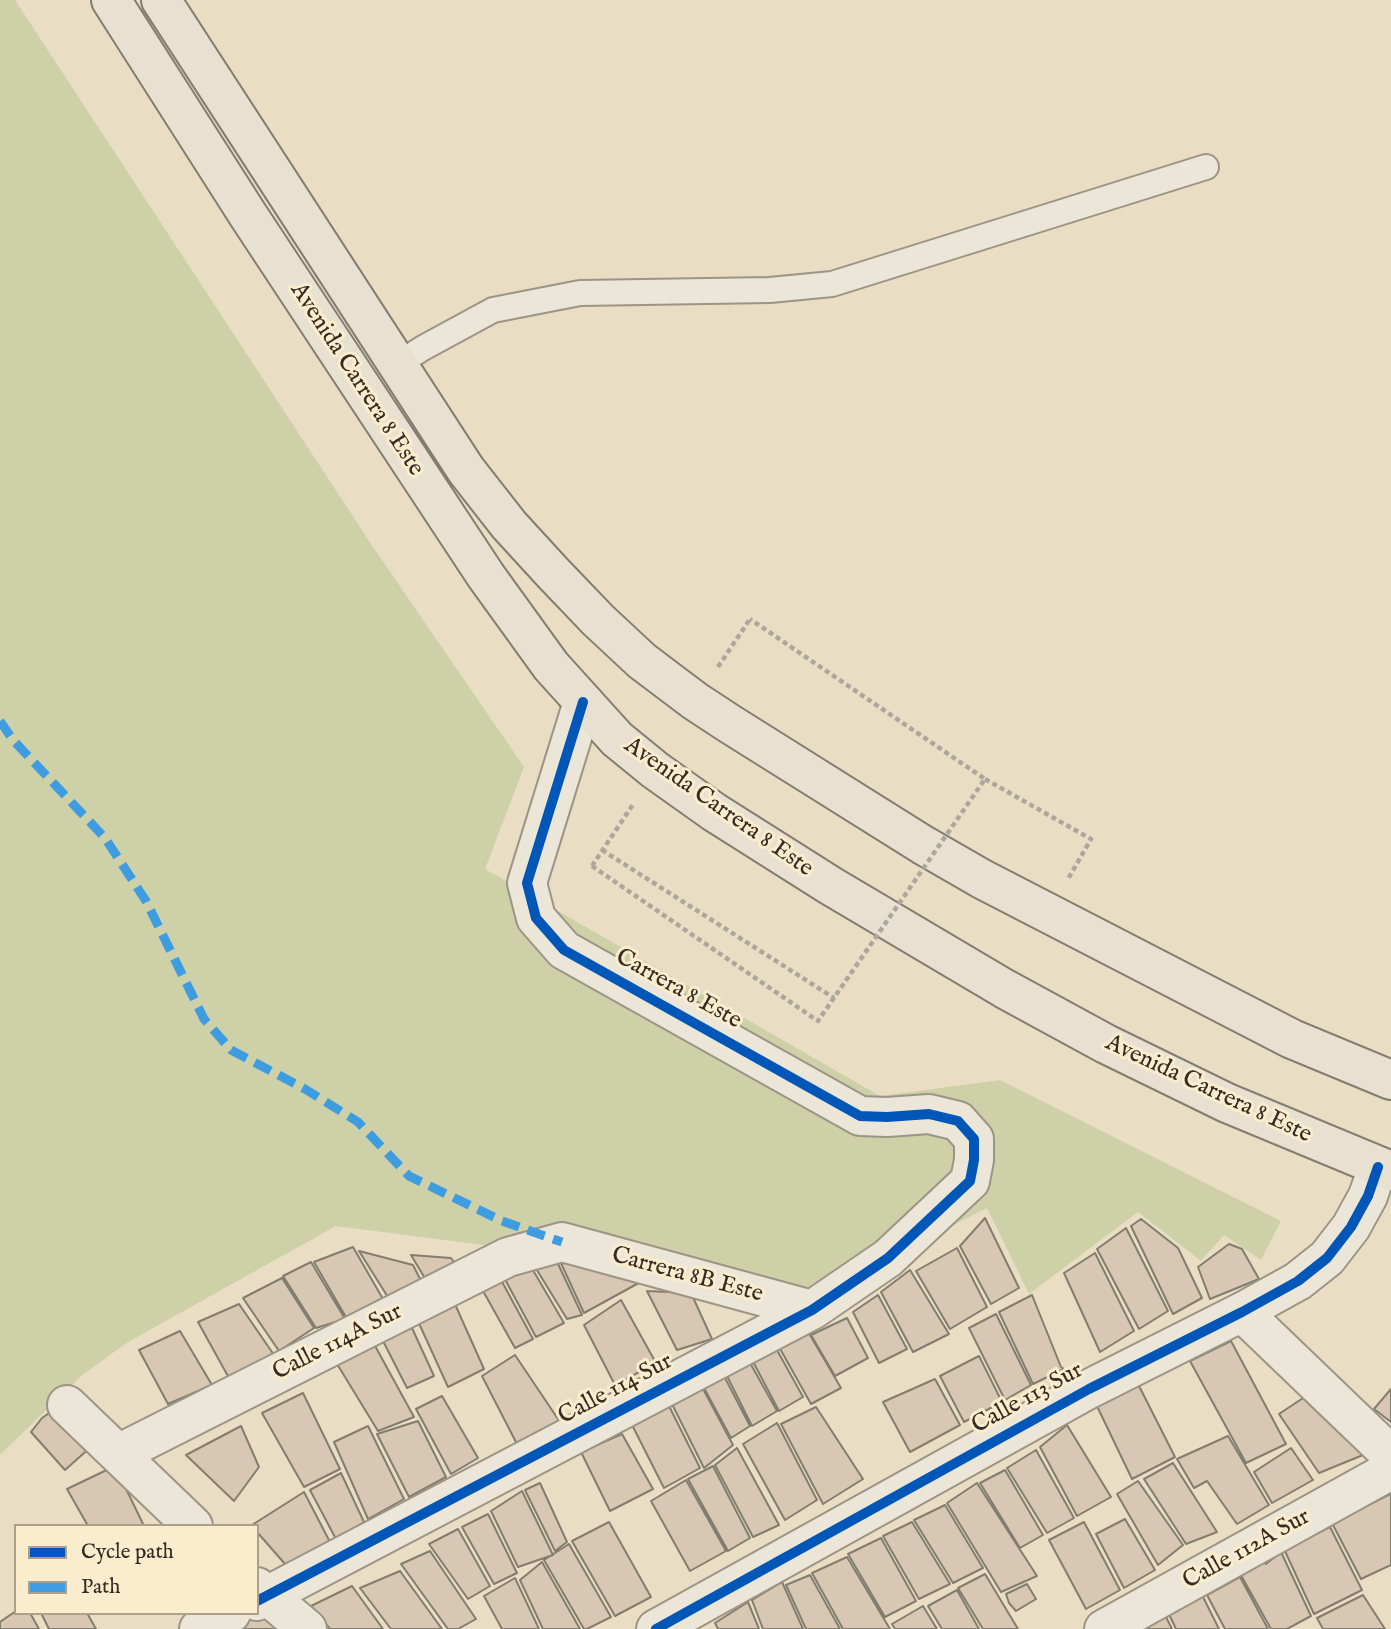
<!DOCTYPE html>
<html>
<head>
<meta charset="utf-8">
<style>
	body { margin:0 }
	#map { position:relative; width:1391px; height:1629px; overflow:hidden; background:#e9dec3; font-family:"IM FELL English",serif }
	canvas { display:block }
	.legend { position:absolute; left:14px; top:1524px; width:245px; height:91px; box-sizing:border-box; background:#faedce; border:2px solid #aca08a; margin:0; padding:9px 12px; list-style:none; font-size:21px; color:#362c25 }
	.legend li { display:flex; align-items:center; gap:14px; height:35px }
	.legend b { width:35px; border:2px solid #aca08a }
</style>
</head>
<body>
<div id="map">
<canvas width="1391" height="1629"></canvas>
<ul class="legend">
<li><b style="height:9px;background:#0057b8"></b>Cycle path</li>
<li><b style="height:9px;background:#3e9ce0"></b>Path</li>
</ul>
</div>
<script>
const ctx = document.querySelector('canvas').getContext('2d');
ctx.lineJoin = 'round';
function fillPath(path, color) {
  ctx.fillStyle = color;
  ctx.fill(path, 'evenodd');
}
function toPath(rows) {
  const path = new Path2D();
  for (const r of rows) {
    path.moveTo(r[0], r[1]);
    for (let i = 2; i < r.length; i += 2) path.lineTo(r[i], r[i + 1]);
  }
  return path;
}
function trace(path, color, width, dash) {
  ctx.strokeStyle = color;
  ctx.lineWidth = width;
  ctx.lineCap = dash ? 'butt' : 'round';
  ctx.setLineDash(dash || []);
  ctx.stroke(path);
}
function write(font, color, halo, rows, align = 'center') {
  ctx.font = font + ' "IM FELL English",serif';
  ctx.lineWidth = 6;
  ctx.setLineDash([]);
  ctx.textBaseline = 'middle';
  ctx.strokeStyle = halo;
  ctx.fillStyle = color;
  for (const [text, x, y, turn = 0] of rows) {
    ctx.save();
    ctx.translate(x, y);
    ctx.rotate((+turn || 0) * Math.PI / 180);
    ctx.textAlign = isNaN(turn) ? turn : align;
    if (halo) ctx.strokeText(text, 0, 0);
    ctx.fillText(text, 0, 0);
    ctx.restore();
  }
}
fillPath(toPath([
	[0,0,15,0,373,547,524,767,485,869,880,1096,1000,1080,1281,1221,1261,1260,1224,1235,1201,1261,1138,1212,1029,1294,987,1208,816,1295,654,1267,336,1226,128,1342,81,1376,0,1455]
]), '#ced0a8');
const building = toPath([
	[985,1218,1019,1288,991,1304,960,1246,985,1218],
	[1141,1219,1178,1248,1202,1298,1173,1314,1131,1226,1141,1219],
	[1126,1228,1168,1311,1139,1329,1097,1249,1126,1228],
	[1229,1244,1242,1249,1259,1279,1210,1299,1198,1267,1229,1244],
	[353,1247,391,1313,354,1331,314,1262,353,1247],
	[957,1248,987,1307,950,1329,916,1271,957,1248],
	[359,1251,413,1265,428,1295,396,1310,359,1251],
	[552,1251,582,1315,567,1319,532,1262,552,1251],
	[1095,1253,1134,1331,1100,1352,1064,1273,1095,1253],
	[411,1255,451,1258,462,1273,429,1285,411,1255],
	[527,1260,564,1323,536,1337,500,1270,527,1260],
	[560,1261,646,1279,584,1313,560,1261],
	[311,1262,345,1319,316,1328,283,1276,311,1262],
	[910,1270,949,1334,913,1352,881,1292,910,1270],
	[282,1278,314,1328,279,1351,243,1298,282,1278],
	[500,1278,533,1339,515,1348,478,1282,500,1278],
	[647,1291,691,1293,712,1339,677,1350,647,1291],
	[878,1295,907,1349,879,1363,853,1312,878,1295],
	[1032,1295,1061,1367,1064,1369,1033,1384,999,1312,1032,1295],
	[621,1300,656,1363,615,1385,584,1325,621,1300],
	[454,1302,484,1369,448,1387,417,1319,454,1302],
	[239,1304,274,1355,229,1378,198,1322,239,1304],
	[996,1314,1031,1385,1005,1400,969,1328,996,1314],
	[847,1318,868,1358,835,1376,811,1335,847,1318],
	[803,1323,841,1388,811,1404,774,1338,803,1323],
	[412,1328,434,1376,407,1388,382,1339,412,1328],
	[180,1331,212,1385,168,1404,139,1350,180,1331],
	[772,1341,803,1397,779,1411,749,1354,772,1341],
	[1231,1341,1286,1444,1246,1463,1190,1361,1231,1341],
	[374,1344,414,1417,378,1431,334,1359,374,1344],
	[515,1355,560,1422,518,1446,482,1376,515,1355],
	[979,1356,1002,1402,964,1422,940,1376,979,1356],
	[749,1361,777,1411,752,1426,726,1374,749,1361],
	[724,1376,750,1426,731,1438,703,1386,724,1376],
	[935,1379,960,1425,910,1452,883,1402,935,1379],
	[1137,1382,1175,1457,1132,1479,1095,1402,1137,1382],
	[702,1387,733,1445,704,1468,671,1402,702,1387],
	[1391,1389,1391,1422,1374,1409,1391,1389],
	[303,1393,340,1469,304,1487,262,1413,303,1393],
	[442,1396,478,1458,451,1474,416,1409,442,1396],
	[1303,1398,1363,1455,1319,1473,1279,1414,1303,1398],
	[668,1404,700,1468,664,1488,630,1421,668,1404],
	[58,1407,93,1445,65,1470,31,1432,42,1418,58,1407],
	[816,1407,863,1479,823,1504,781,1424,816,1407],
	[418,1421,446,1477,409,1497,377,1434,418,1421],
	[777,1423,817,1500,785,1520,743,1444,777,1423],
	[1067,1425,1111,1497,1077,1516,1040,1447,1067,1425],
	[241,1426,259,1467,234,1501,186,1455,241,1426],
	[368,1426,404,1499,368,1519,334,1442,368,1426],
	[622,1434,653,1489,610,1511,581,1452,622,1434],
	[1228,1436,1269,1505,1237,1524,1207,1481,1194,1488,1177,1459,1228,1436],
	[737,1448,779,1525,753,1537,715,1465,737,1448],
	[1291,1448,1313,1480,1272,1503,1254,1472,1291,1448],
	[1036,1450,1074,1518,1047,1533,1007,1468,1036,1450],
	[1173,1463,1217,1532,1186,1544,1144,1479,1173,1463],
	[115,1466,144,1526,88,1526,67,1489,115,1466],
	[713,1466,750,1538,728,1551,688,1479,713,1466],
	[1005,1470,1043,1535,1020,1548,980,1483,1005,1470],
	[341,1473,364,1522,337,1541,310,1490,341,1473],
	[686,1480,726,1551,690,1571,651,1501,686,1480],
	[1138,1481,1183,1545,1158,1565,1117,1494,1138,1481],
	[540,1483,567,1542,555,1551,525,1490,540,1483],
	[977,1483,1037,1576,1001,1592,947,1503,977,1483],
	[522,1491,553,1555,518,1567,491,1511,522,1491],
	[304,1492,330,1542,292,1572,257,1532,257,1526,252,1525,304,1492],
	[1391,1494,1391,1565,1361,1579,1332,1523,1391,1494],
	[945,1505,983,1568,953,1583,914,1520,945,1505],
	[488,1514,517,1573,494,1584,462,1527,488,1514],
	[1125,1519,1155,1570,1124,1588,1096,1534,1125,1519],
	[609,1522,651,1597,615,1616,572,1541,609,1522],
	[912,1522,950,1584,919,1599,883,1536,912,1522],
	[1084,1522,1120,1590,1086,1609,1049,1540,1084,1522],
	[1330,1527,1362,1590,1314,1614,1284,1549,1330,1527],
	[458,1529,490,1586,468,1599,429,1544,458,1529],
	[881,1538,916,1601,885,1617,848,1554,881,1538],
	[569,1544,611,1617,587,1629,584,1629,544,1560,569,1544],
	[430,1551,476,1619,458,1629,448,1629,401,1564,430,1551],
	[1281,1552,1311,1616,1287,1629,1271,1629,1237,1568,1259,1557,1266,1564,1281,1552],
	[847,1557,890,1629,843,1629,812,1573,847,1557],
	[542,1562,580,1629,543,1629,520,1580,542,1562],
	[400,1571,442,1629,391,1629,360,1588,400,1571],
	[985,1574,1018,1629,983,1629,958,1588,985,1574],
	[810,1575,840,1629,806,1629,786,1585,810,1575],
	[1240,1577,1268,1629,1225,1629,1207,1595,1240,1577],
	[515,1578,539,1629,502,1629,484,1596,515,1578],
	[782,1582,803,1629,763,1629,752,1600,782,1582],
	[1027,1584,1036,1599,1016,1611,1009,1603,1006,1594,1027,1584],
	[352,1586,383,1629,330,1629,311,1606,352,1586],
	[957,1590,979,1629,942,1629,928,1606,957,1590],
	[1202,1595,1219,1629,1176,1629,1168,1612,1202,1595],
	[1363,1595,1385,1629,1323,1629,1317,1618,1363,1595],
	[748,1602,759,1629,718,1629,715,1623,748,1602],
	[923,1606,937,1629,895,1629,892,1624,923,1606],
	[264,1608,276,1629,224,1629,264,1608],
	[16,1611,16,1613,30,1613,39,1629,0,1629,0,1622,16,1611],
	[41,1613,87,1613,96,1629,49,1629,41,1613],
	[1165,1615,1172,1629,1140,1629,1165,1615]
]);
fillPath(building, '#d8c8b3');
trace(building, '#837d6f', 2);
const lane = toPath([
	[398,364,423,348,493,310,580,293,770,290,832,284,1206,167]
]);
const street = toPath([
	[1242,1312,1391,1455],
	[67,1405,193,1526],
	[118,1454,508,1257,562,1242,812,1310],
	[257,1587,307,1629],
	[257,1601,812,1310,888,1258,970,1181,974,1160,974,1139,958,1121,929,1114,887,1117,860,1116,564,950,536,918,527,883,583,702],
	[199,1629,231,1613],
	[656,1629,1089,1389,1242,1312,1298,1281,1327,1258,1351,1227,1368,1196,1378,1167],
	[1104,1629,1391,1470]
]);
const highway = toPath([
	[111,0,248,215,486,576,551,666,617,739,655,770,714,812,831,886,1005,989,1106,1044,1227,1103,1391,1171],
	[161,0,466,470,509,525,553,573,598,620,642,661,695,701,730,724,923,845,982,879,1292,1039,1391,1080]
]);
trace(lane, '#9c9485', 28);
trace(street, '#9c9485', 42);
trace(highway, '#837d6f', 42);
trace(toPath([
	[718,667,750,619],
	[985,779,1091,839,1068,879],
	[602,850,834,998],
	[592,866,634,803]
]), '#aca79c', 4.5, [5, 3.5]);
trace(lane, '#ece6d8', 24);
trace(street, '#ece6d8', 38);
trace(highway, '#e8e1d2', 38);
trace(toPath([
	[592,866,818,1021,985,779,750,619]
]), '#aca79c', 4.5, [5, 3.5]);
trace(toPath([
	[0,721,13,740,105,838,146,901,204,1019,231,1050,305,1089,358,1122,409,1176,502,1221,562,1242]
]), '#3e9ce0', 9, [18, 9]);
trace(toPath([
	[257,1601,812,1310,888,1258,970,1181,974,1160,974,1139,958,1121,929,1114,887,1117,860,1116,564,950,536,918,527,883,583,702],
	[656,1629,1089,1389,1242,1312,1298,1281,1327,1258,1351,1227,1368,1196,1378,1167]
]), '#0057b8', 10);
write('24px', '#362c25', '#faedce', [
	["Avenida Carrera 8 Este",356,380,57],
	["Avenida Carrera 8 Este",718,808,35],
	["Carrera 8 Este",678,990,29],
	["Avenida Carrera 8 Este",1208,1090,25],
	["Carrera 8B Este",687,1276,15],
	["Calle 114A Sur",338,1343,-27],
	["Calle 114 Sur",616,1390,-28],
	["Calle 113 Sur",1028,1399,-29],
	["Calle 112A Sur",1247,1550,-29]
]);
</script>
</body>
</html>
